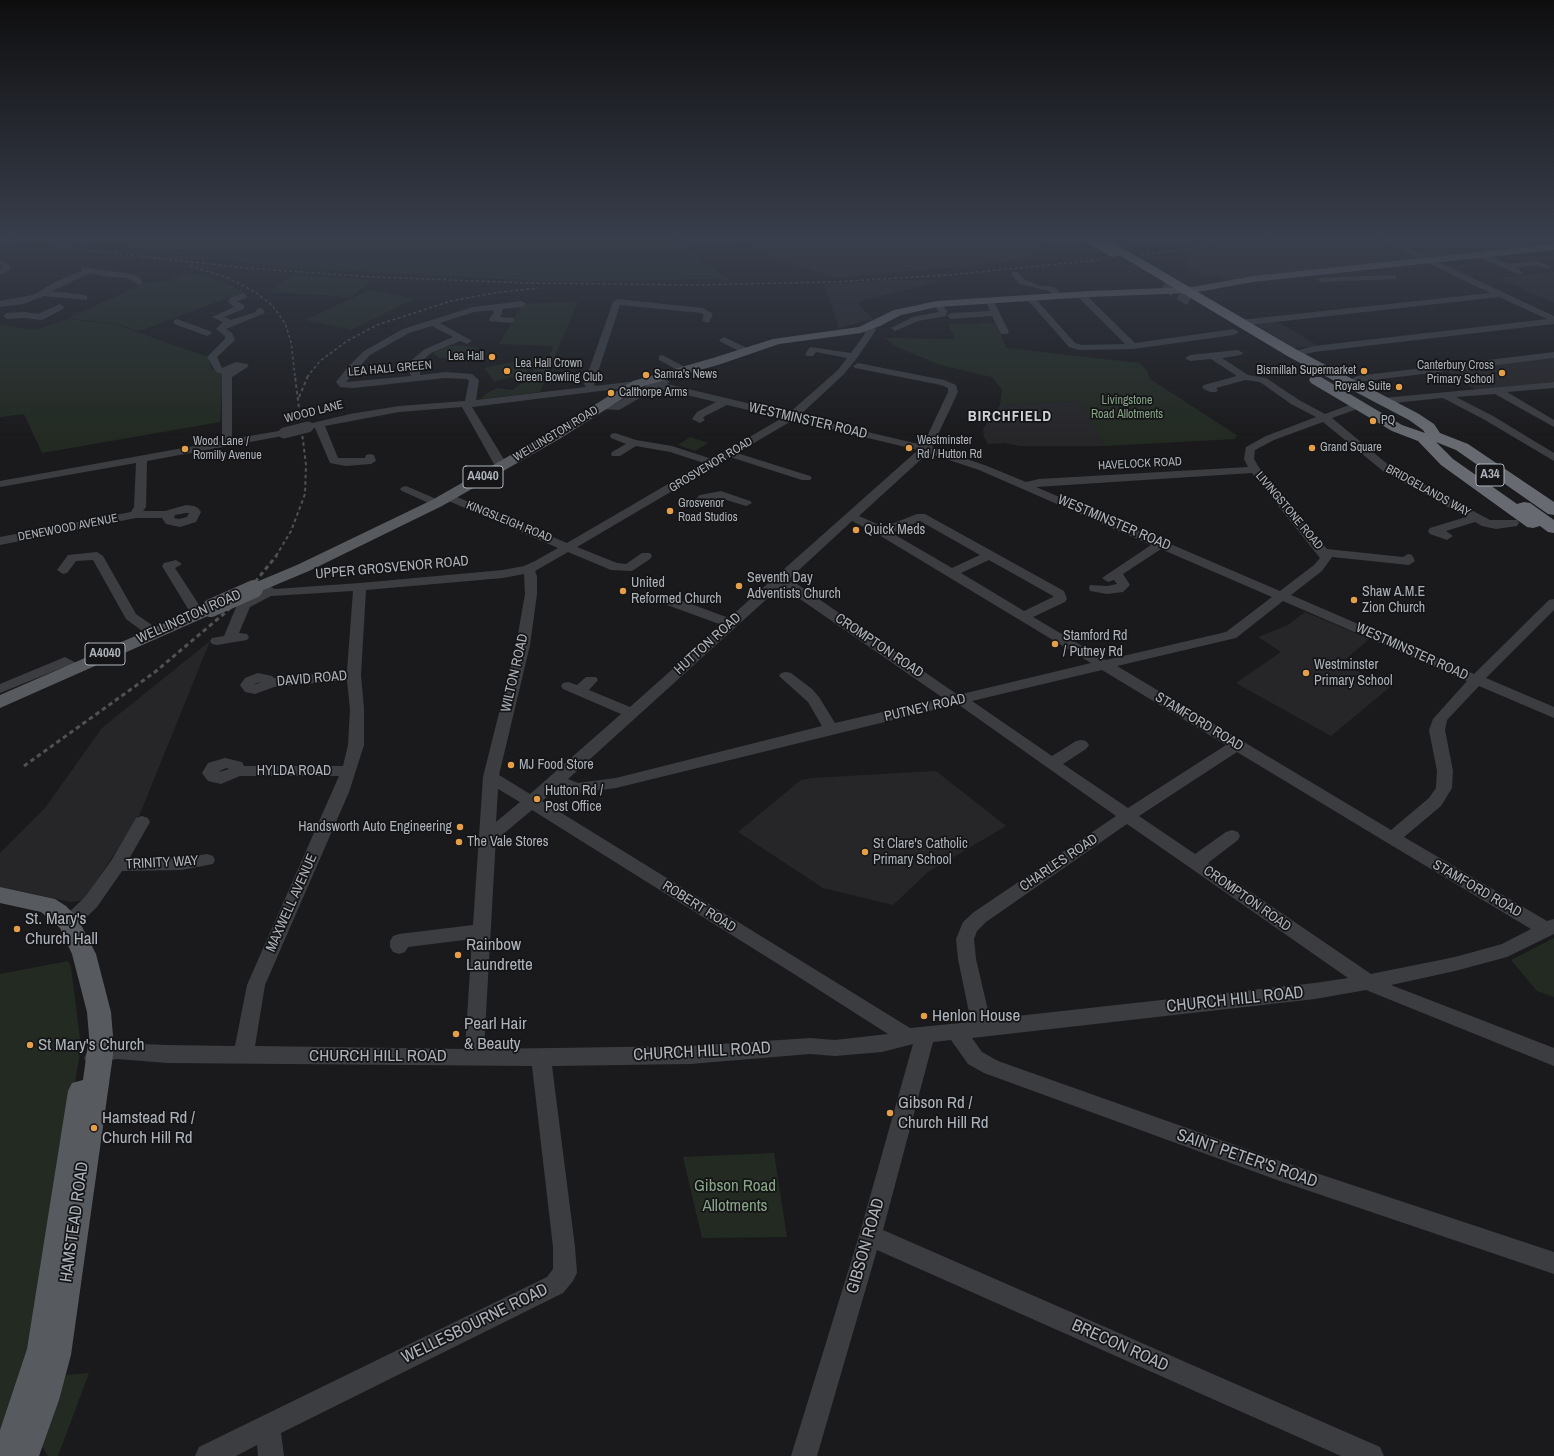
<!DOCTYPE html>
<html>
<head>
<meta charset="utf-8">
<style>
	body { margin:0 }
	canvas { display:block; background:#1a1a1c }
</style>
</head>
<body>
<canvas width="1554" height="1456"></canvas>
<script>
const ctx = document.querySelector('canvas').getContext('2d');
ctx.lineJoin = 'round';
function fillPath(path, color) {
  ctx.fillStyle = color;
  ctx.fill(path, 'evenodd');
}
function toPath(rows) {
  const path = new Path2D();
  for (const r of rows) {
    path.moveTo(r[0], r[1]);
    for (let i = 2; i < r.length; i += 2) path.lineTo(r[i], r[i + 1]);
  }
  return path;
}
function trace(path, color, width, dash) {
  ctx.strokeStyle = color;
  ctx.lineWidth = width;
  ctx.lineCap = dash ? 'butt' : 'round';
  ctx.setLineDash(dash || []);
  ctx.stroke(path);
}
function write(font, color, halo, rows, align = 'center') {
  ctx.font = font + ' "Archivo Narrow",sans-serif';
  ctx.lineWidth = 3.5;
  ctx.setLineDash([]);
  ctx.textBaseline = 'middle';
  ctx.strokeStyle = halo;
  ctx.fillStyle = color;
  for (const [text, x, y, turn = 0] of rows) {
    ctx.save();
    ctx.translate(x, y);
    ctx.rotate((+turn || 0) * Math.PI / 180);
    ctx.textAlign = isNaN(turn) ? turn : align;
    if (halo) ctx.strokeText(text, 0, 0);
    ctx.fillText(text, 0, 0);
    ctx.restore();
  }
}
fillPath(toPath([
	[724,236,1050,236,1027,260,836,278,778,260,743,242],
	[1323,236,1369,236,1415,257,1413,260,1228,280,1218,274,1202,276,1179,261,1192,260,1179,251],
	[1380,236,1554,236,1554,244,1434,258,1423,256],
	[1554,272,1554,303,1499,278,1519,276],
	[889,280,945,280,856,302,873,319,839,328,824,284],
	[1274,320,1294,331,1318,346,1294,348,1253,323],
	[1554,358,1554,382,1476,390,1445,370],
	[1079,401,1105,446,1019,446,1005,443,988,444,984,437,983,429,1000,405],
	[1305,612,1369,639,1341,663,1390,687,1331,736,1236,683,1281,652,1258,637,1288,625],
	[210,641,139,816,84,900,71,902,0,887,0,853,45,808,102,728],
	[936,771,1006,826,928,872,893,905,823,888,738,832,801,780,812,778]
]), '#262629');
fillPath(toPath([
	[57,236,674,236,718,273,728,277,729,281,723,281,723,279,565,282,309,269,225,261],
	[192,273,217,280,244,292,139,331,118,324,68,318,148,282,169,281],
	[293,275,372,280,351,297,269,292],
	[370,290,414,299,351,330,305,320],
	[578,301,540,392,480,399,487,393,497,388,513,390,532,375,534,368,526,368,523,366,530,374,494,381,484,368,519,361,522,359,549,357,553,346,499,344,523,304],
	[69,319,117,325,208,357,212,369,223,375,220,422,42,453,24,414,0,417,0,325,35,330],
	[996,323,1006,348,1140,363,1148,372,1150,379,1238,436,1235,437,1236,439,1105,446,1079,401,1000,405,1002,390,992,377,940,365,897,347,885,338,955,339,948,324],
	[458,345,479,348,447,358,439,358,433,353,449,346],
	[690,437,708,443,695,451,678,445],
	[1554,938,1554,997,1537,991,1511,960],
	[68,961,71,967,81,1047,27,1353,0,1430,0,974],
	[774,1153,787,1237,702,1238,683,1157],
	[89,1373,58,1456,48,1456,41,1445,66,1375]
]), '#222a22');
trace(toPath([
	[1164,285,1195,303]
]), '#37393c', 12, [12, 6]);
fillPath(toPath([
	[1372,236,1382,236,1554,316,1554,324,1314,352,1294,357,1289,354,1291,352,1314,346,1547,319,1499,297,1240,326,1236,323,1240,320,1490,293,1372,236],
	[1477,253,1483,253,1508,264,1538,261,1552,267,1548,269,1537,265,1516,268,1524,273,1520,275,1477,257,1477,253],
	[0,260,11,266,9,271,0,275,0,269,3,267,0,265,0,260],
	[81,267,131,274,139,277,143,283,139,285,127,278,103,276,90,273,52,291,84,295,87,296,87,300,44,296,23,304,0,307,0,301,33,295,57,281,82,271,81,267],
	[1012,272,1018,272,1025,280,1041,286,1054,287,1064,296,1063,298,1057,298,1049,291,1019,284,1011,274,1012,272],
	[1393,275,1396,275,1396,279,1321,282,1317,280,1321,278,1393,275],
	[1081,292,1084,293,1135,343,1234,329,1239,332,1234,335,1133,349,1079,350,1069,347,1026,298,1030,295,1033,296,1075,343,1082,345,1125,344,1078,297,1077,295,1081,292],
	[243,293,247,296,246,298,237,301,244,305,244,309,224,317,231,320,256,312,257,309,260,308,263,309,265,313,226,329,232,333,235,340,217,357,222,368,236,362,247,364,249,366,232,377,232,439,284,430,289,433,288,435,147,461,146,507,143,511,165,511,186,505,194,506,198,508,201,512,196,522,180,527,166,524,162,518,136,518,0,545,0,537,131,512,134,507,136,463,0,487,0,481,222,441,222,374,216,372,207,357,225,339,225,336,216,329,223,322,212,317,234,307,228,302,230,298,243,293],
	[186,513,189,513,187,517,179,519,174,518,175,515,186,513],
	[617,299,703,308,713,314,709,322,706,323,702,320,704,315,701,313,620,305,594,384,595,386,637,381,642,384,640,386,472,407,508,466,506,468,498,468,494,464,462,407,399,412,325,426,338,458,365,458,366,455,370,454,374,455,376,461,371,464,346,466,330,463,315,428,308,430,303,427,304,425,350,414,399,406,465,401,469,381,467,379,445,378,353,388,340,387,336,382,347,368,364,351,403,329,473,307,522,301,526,304,522,307,502,309,502,313,500,317,514,318,514,322,511,323,490,321,489,319,494,313,493,310,474,312,440,323,472,341,467,344,460,341,431,353,421,362,420,375,445,372,472,374,479,380,476,400,586,387,584,384,613,302,617,299],
	[432,326,453,337,425,349,413,359,409,371,411,376,346,382,370,355,409,333,432,326],
	[937,301,940,302,947,311,946,316,918,321,895,331,891,328,913,317,939,312,933,304,937,301],
	[991,301,995,304,1009,332,1007,334,1001,334,992,316,951,319,947,316,951,313,990,311,987,304,991,301],
	[60,304,64,307,63,309,42,320,24,318,7,319,3,316,7,313,24,312,38,314,60,304],
	[177,319,210,331,212,333,207,336,174,324,174,320,177,319],
	[871,324,874,325,876,330,857,358,844,374,799,416,923,445,948,392,948,388,941,385,855,368,853,366,858,363,944,380,956,385,958,392,932,447,987,466,1026,482,1039,479,1248,467,1244,459,1246,447,1266,436,1316,417,1291,404,1260,382,1245,380,1216,388,1218,390,1216,392,1210,392,1204,389,1202,387,1204,385,1237,376,1211,359,1190,361,1185,358,1190,355,1238,350,1243,353,1241,355,1222,358,1248,375,1266,378,1299,400,1325,414,1352,404,1360,404,1361,406,1360,408,1332,418,1391,467,1490,520,1517,520,1519,523,1517,526,1496,529,1482,526,1475,522,1446,531,1453,536,1447,540,1430,534,1428,531,1430,528,1466,517,1383,471,1323,422,1274,440,1255,450,1254,459,1260,469,1327,549,1403,557,1408,554,1412,555,1415,561,1409,565,1332,557,1322,571,1291,595,1474,674,1549,600,1554,599,1554,610,1486,678,1554,707,1554,718,1479,686,1447,720,1445,730,1453,771,1452,788,1441,806,1404,837,1547,921,1554,919,1554,934,1507,957,1455,971,1391,985,1554,1048,1554,1066,1366,990,1315,999,972,1038,982,1052,998,1061,1280,1161,1554,1252,1554,1274,1280,1181,984,1073,968,1064,951,1040,933,1042,883,1230,1380,1447,1384,1456,1341,1456,877,1250,817,1456,791,1456,859,1236,913,1044,882,1052,835,1056,810,1054,690,1064,552,1066,575,1247,577,1273,573,1281,563,1293,281,1433,284,1456,258,1456,257,1445,236,1456,195,1456,199,1447,547,1277,553,1269,553,1247,532,1066,167,1063,117,1059,105,1061,94,1067,87,1064,84,1058,87,1052,100,1045,117,1043,167,1045,235,1046,247,985,339,776,240,776,221,784,208,781,202,773,208,763,225,758,242,762,244,766,343,766,348,745,350,709,347,680,274,687,255,694,245,692,240,685,245,678,258,673,272,676,274,678,347,671,353,591,271,596,250,607,239,633,247,634,249,637,247,640,217,645,212,644,210,641,212,638,224,636,237,605,239,602,261,592,254,586,260,582,275,589,360,583,503,570,524,566,535,561,558,548,444,499,442,497,444,495,452,495,567,543,704,463,670,452,636,446,620,456,612,456,611,454,612,452,626,444,611,438,610,436,611,434,615,433,636,440,672,446,712,459,782,418,727,405,705,416,703,418,705,420,700,423,692,419,697,412,716,402,657,388,619,410,602,409,601,407,602,405,613,405,648,385,665,379,670,382,667,384,789,413,838,370,847,358,816,352,813,356,807,356,805,354,810,347,851,353,864,335,868,325,871,324],
	[793,420,918,450,729,618,669,596,659,596,657,599,659,602,722,625,630,707,589,690,598,680,596,677,586,677,577,685,568,682,563,683,561,686,563,689,621,714,530,794,499,775,530,645,537,594,537,576,535,571,568,552,611,570,632,571,650,559,652,556,650,553,642,553,626,564,617,563,577,547,730,457,802,480,810,480,812,478,810,476,737,453,793,420],
	[928,453,979,470,1151,545,1102,578,1108,582,1114,580,1117,584,1107,586,1090,585,1089,588,1090,591,1107,594,1123,592,1130,585,1123,574,1161,549,1272,597,1226,632,1106,660,1033,617,1065,602,1067,599,1064,591,925,514,917,514,884,527,859,516,928,453],
	[1252,473,1320,558,1314,565,1280,591,1168,543,1166,540,1161,540,1036,487,1252,473],
	[852,521,879,535,1091,663,958,695,797,584,787,581,852,521],
	[920,521,980,555,952,568,892,533,920,521],
	[989,560,1053,596,1053,597,1024,611,961,573,989,560],
	[524,574,525,594,516,645,483,777,473,925,399,934,393,936,390,941,390,947,393,952,399,954,405,952,408,947,472,939,465,1049,255,1046,265,985,349,792,364,745,364,709,361,675,366,590,503,578,524,574],
	[780,587,787,590,943,698,835,723,819,697,812,689,791,673,786,672,781,673,779,676,808,702,822,726,616,778,578,783,568,779,780,587],
	[1283,601,1467,681,1433,719,1429,730,1437,771,1436,788,1429,798,1391,830,1117,666,1236,638,1283,601],
	[1102,670,1226,745,1128,808,1063,764,1086,749,1089,745,1086,741,1081,740,1076,741,1052,756,972,701,1102,670],
	[260,682,261,682,254,685,255,684,260,682],
	[954,705,959,705,1116,816,974,912,963,922,956,939,958,959,971,1022,910,1028,542,801,559,787,578,793,616,788,954,705],
	[1237,752,1386,842,1531,929,1502,944,1455,957,1371,974,1208,863,1238,840,1240,836,1238,832,1232,830,1226,832,1195,854,1139,816,1237,752],
	[226,768,229,769,219,772,220,771,226,768],
	[498,789,520,802,496,822,498,789],
	[532,810,794,974,888,1034,835,1040,810,1038,690,1046,484,1049,496,837,502,835,532,810],
	[1127,824,1189,867,1348,978,1315,983,990,1019,976,959,974,939,977,931,986,922,1127,824],
	[724,337,749,349,751,351,749,353,743,353,721,342,719,340,724,337],
	[1554,352,1554,358,1357,382,1352,379,1357,376,1554,352],
	[662,355,687,368,689,370,687,372,681,372,659,360,659,356,662,355],
	[1554,382,1554,388,1507,392,1554,420,1554,427,1495,394,1456,397,1493,416,1554,453,1554,461,1485,420,1443,398,1383,404,1378,401,1383,398,1554,382],
	[406,486,441,501,443,503,441,505,433,505,402,491,400,489,402,487,406,486],
	[721,491,750,501,752,503,746,506,720,498,708,500,697,506,691,503,700,495,721,491],
	[97,552,103,556,136,614,159,630,161,633,159,636,149,636,126,619,93,560,76,561,67,573,63,574,57,570,68,555,97,552],
	[176,560,182,564,175,568,205,614,203,617,193,617,162,566,164,563,176,560],
	[65,657,80,665,82,668,80,671,70,671,64,667,0,693,0,684,65,657],
	[142,816,148,818,150,822,129,859,181,858,207,854,213,856,215,860,213,864,181,870,122,871,97,907,75,928,69,930,63,928,60,923,63,918,85,897,111,861,136,818,142,816]
]), '#3b3d41');
fillPath(toPath([
	[1554,244,1554,250,1253,282,1192,293,1089,297,937,307,901,315,880,326,861,333,779,344,721,364,641,387,561,438,442,506,309,571,266,589,260,591,254,589,252,586,254,583,297,565,432,500,551,432,633,381,713,358,773,339,859,327,894,310,937,301,1089,291,1192,287,1253,276,1554,244],
	[211,603,217,604,219,608,217,612,0,708,0,695,211,603],
	[0,887,55,899,66,906,77,917,96,954,111,1012,113,1036,113,1055,71,1355,59,1400,39,1456,0,1456,0,1430,27,1349,68,1091,72,1083,83,1080,89,1036,87,1012,72,954,60,928,41,912,0,903,0,887]
]), '#575a5f');
fillPath(toPath([
	[1076,236,1089,236,1098,241,1102,240,1114,243,1299,351,1419,414,1434,424,1440,433,1468,444,1554,502,1554,515,1548,514,1456,450,1436,442,1453,459,1517,504,1524,502,1530,503,1554,520,1554,533,1548,532,1540,526,1533,528,1527,527,1441,465,1418,441,1392,431,1311,383,1309,380,1311,377,1321,377,1402,425,1425,433,1423,430,1409,420,1289,357,1119,255,1114,257,1110,256,1076,236]
]), '#676b71');
trace(toPath([
	[0,237,85,250,246,268,373,277,528,283,696,285,833,282,948,275,1099,260],
	[1141,255,1295,236],
	[190,266,228,278,255,292,272,305,285,323,291,342,295,377],
	[307,377,320,361,347,341,377,325,451,301,494,293,538,288]
]), '#4e5155', 1.5, [3, 2.5]);
trace(toPath([
	[299,397,308,376],
	[276,556,291,531,305,494,306,465,295,376]
]), '#4e5155', 2, [3.5, 3]);
trace(toPath([
	[24,766,155,672,226,612,255,582,277,555]
]), '#4e5155', 3, [4.5, 3.5]);
trace(toPath([
	[284,433,308,427]
]), '#3b3d41', 11);
trace(toPath([
	[211,608,254,589]
]), '#575a5f', 18);
const sky = ctx.createLinearGradient(0, 0, 0, 440);
sky.addColorStop(0, '#0e0e0f');
sky.addColorStop(0.54, '#383e4b');
sky.addColorStop(1, '#383e4b00');
ctx.fillStyle = sky;
ctx.fillRect(0, 0, 1554, 440);
for (const [x, y, r, color] of [
	[492,357,4,"#e59f48"],
	[507,371,4,"#e59f48"],
	[1364,371,4,"#e59f48"],
	[1502,373,4,"#e59f48"],
	[646,375,4,"#e59f48"],
	[1399,387,4,"#e59f48"],
	[611,393,4,"#e59f48"],
	[1373,421,4,"#e59f48"],
	[909,448,4,"#e59f48"],
	[1312,448,4,"#e59f48"],
	[185,449,4,"#e59f48"],
	[670,511,4,"#e59f48"],
	[856,530,4,"#e59f48"],
	[739,586,4,"#e59f48"],
	[623,591,4,"#e59f48"],
	[1354,600,4,"#e59f48"],
	[1055,644,4,"#e59f48"],
	[1306,673,4,"#e59f48"],
	[511,765,4,"#e59f48"],
	[537,799,4,"#e59f48"],
	[460,827,4,"#e59f48"],
	[459,842,4,"#e59f48"],
	[865,852,4,"#e59f48"],
	[17,929,4,"#e59f48"],
	[458,955,4,"#e59f48"],
	[924,1016,4,"#e59f48"],
	[456,1034,4,"#e59f48"],
	[30,1045,4,"#e59f48"],
	[890,1113,4,"#e59f48"],
	[94,1128,4,"#e59f48"]
]) {
  const dot = new Path2D();
  dot.arc(x, y, r, 0, 2 * Math.PI);
  ctx.fillStyle = color;
  ctx.fill(dot);
  trace(dot, '#151517', 1.5);
}
write('12px', '#adb3ba', '#151517', [
	["Lea Hall",484,357,"right"],
	["Lea Hall Crown",515,364],
	["Green Bowling Club",515,378],
	["Canterbury Cross",1494,366,"right"],
	["Primary School",1494,380,"right"],
	["Bismillah Supermarket",1356,371,"right"],
	["Samra's News",654,375],
	["Royale Suite",1391,387,"right"],
	["Calthorpe Arms",619,393],
	["PQ",1381,421],
	["Westminster",917,441],
	["Rd / Hutton Rd",917,455],
	["Wood Lane /",193,442],
	["Romilly Avenue",193,456],
	["Grand Square",1320,448],
	["Grosvenor",678,504],
	["Road Studios",678,518]
], 'left');
write('12px', '#adb3ba', '#151517', [
	["LEA HALL GREEN",390,369,-5],
	["WOOD LANE",314,412,-14],
	["WELLINGTON ROAD",556,434,-31],
	["HAVELOCK ROAD",1140,464,-3],
	["GROSVENOR ROAD",711,465,-31],
	["BRIDGELANDS WAY",1428,491,29],
	["LIVINGSTONE ROAD",1289,511,50],
	["KINGSLEIGH ROAD",509,522,22],
	["DENEWOOD AVENUE",68,528,-11]
]);
write('12px', '#87a486', '#151517', [
	["Livingstone",1127,401],
	["Road Allotments",1127,415]
]);
for (const [x, y, w] of [
	[1490,475,28],
	[483,477,40],
	[105,654,40]
]) {
  const box = new Path2D();
  box.roundRect(x - w / 2, y - 11, w, 22, 3);
  ctx.fillStyle = '#151517';
  ctx.fill(box);
  trace(box, '#adb3ba', 1);
}
write('bold 13px', '#adb3ba', null, [
	["A34",1490,475],
	["A4040",483,477],
	["A4040",105,654]
]);
write('14px', '#adb3ba', '#151517', [
	["WESTMINSTER ROAD",808,421,13],
	["WESTMINSTER ROAD",1114,523,23],
	["UPPER GROSVENOR ROAD",392,568,-5],
	["WELLINGTON ROAD",189,617,-24],
	["HUTTON ROAD",708,644,-42],
	["CROMPTON ROAD",879,646,34],
	["WESTMINSTER ROAD",1412,652,24],
	["WILTON ROAD",515,673,-77],
	["DAVID ROAD",312,679,-5],
	["PUTNEY ROAD",925,708,-13],
	["STAMFORD ROAD",1199,722,31],
	["HYLDA ROAD",294,771],
	["TRINITY WAY",162,863,-3],
	["CHARLES ROAD",1059,863,-34],
	["STAMFORD ROAD",1477,889,30],
	["CROMPTON ROAD",1247,899,35],
	["MAXWELL AVENUE",292,903,-66],
	["ROBERT ROAD",699,907,32]
]);
write('14px', '#adb3ba', '#151517', [
	["Quick Meds",864,530],
	["Seventh Day",747,578],
	["Adventists Church",747,594],
	["United",631,583],
	["Reformed Church",631,599],
	["Shaw A.M.E",1362,592],
	["Zion Church",1362,608],
	["Stamford Rd",1063,636],
	["/ Putney Rd",1063,652],
	["Westminster",1314,665],
	["Primary School",1314,681],
	["MJ Food Store",519,765],
	["Hutton Rd /",545,791],
	["Post Office",545,807],
	["Handsworth Auto Engineering",452,827,"right"],
	["The Vale Stores",467,842],
	["St Clare's Catholic",873,844],
	["Primary School",873,860]
], 'left');
ctx.letterSpacing = '1px';
write('bold 15px', '#ced1d7', '#151517', [
	["BIRCHFIELD",1010,417]
]);
ctx.letterSpacing = '0px';
write('17px', '#adb3ba', '#151517', [
	["St. Mary's",25,919],
	["Church Hall",25,939],
	["Rainbow",466,945],
	["Laundrette",466,965],
	["Henlon House",932,1016],
	["Pearl Hair",464,1024],
	["& Beauty",464,1044],
	["St Mary's Church",38,1045],
	["Gibson Rd /",898,1103],
	["Church Hill Rd",898,1123],
	["Hamstead Rd /",102,1118],
	["Church Hill Rd",102,1138]
], 'left');
write('17px', '#adb3ba', '#151517', [
	["CHURCH HILL ROAD",1235,1000,-6],
	["CHURCH HILL ROAD",702,1052,-3],
	["CHURCH HILL ROAD",378,1056],
	["SAINT PETER'S ROAD",1247,1159,19],
	["HAMSTEAD ROAD",75,1222,-82],
	["GIBSON ROAD",866,1246,-74],
	["WELLESBOURNE ROAD",475,1324,-26],
	["BRECON ROAD",1120,1346,24]
]);
write('17px', '#87a486', '#151517', [
	["Gibson Road",735,1186],
	["Allotments",735,1206]
]);
</script>
</body>
</html>
